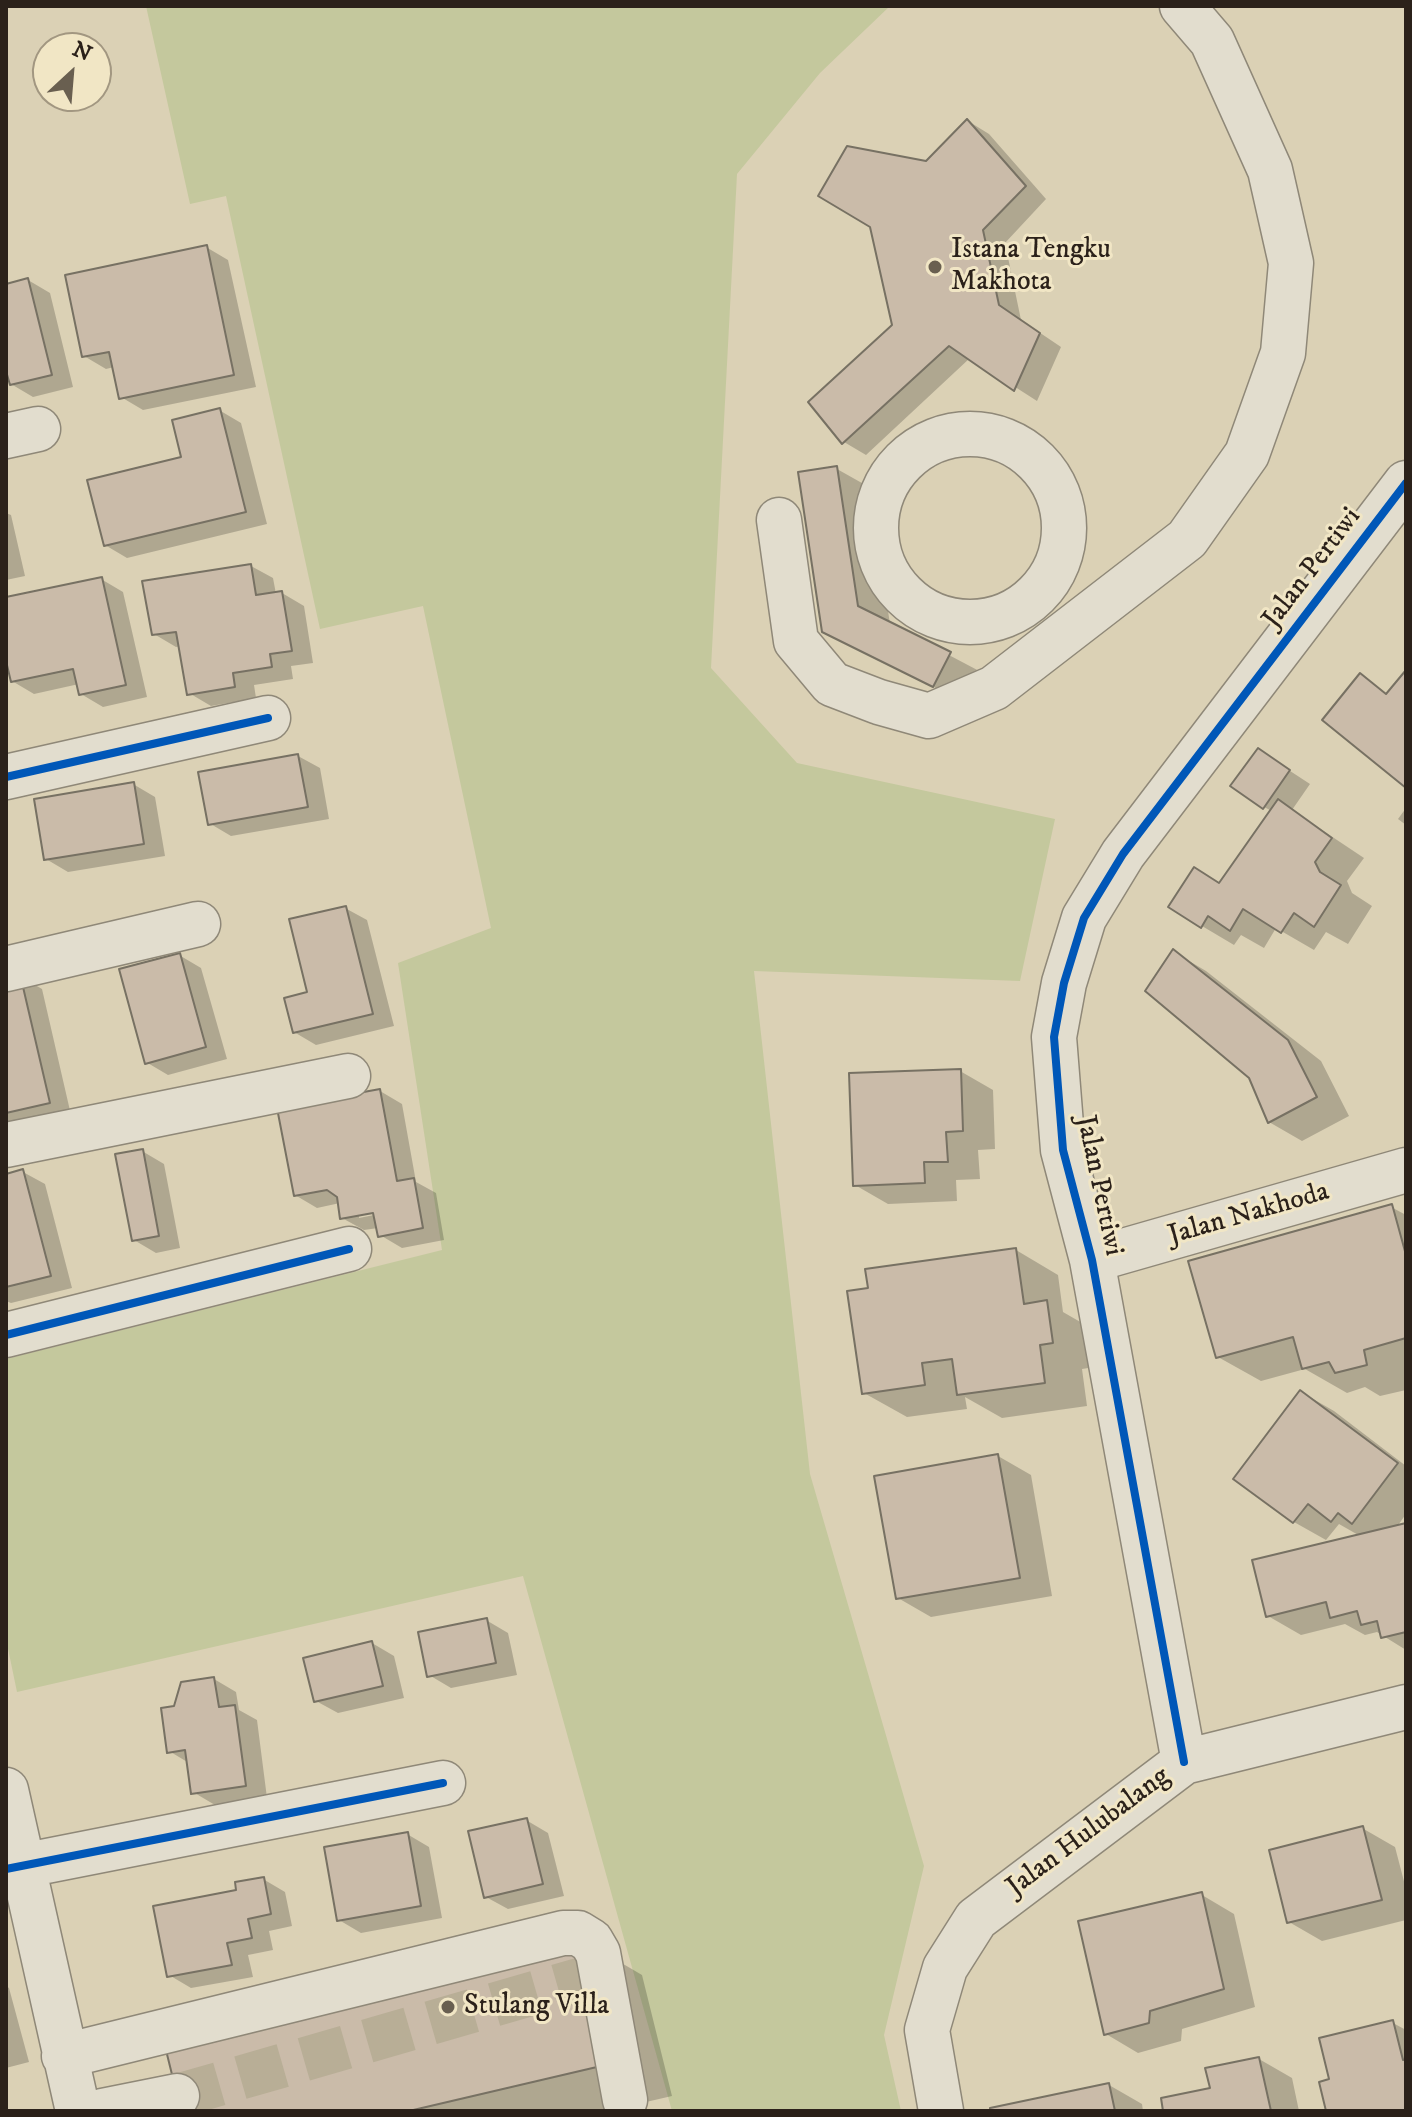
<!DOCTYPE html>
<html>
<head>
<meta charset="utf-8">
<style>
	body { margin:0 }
	#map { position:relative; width:1412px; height:2117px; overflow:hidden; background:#dbd1b5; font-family:"IM FELL DW Pica",serif }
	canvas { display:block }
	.frame { position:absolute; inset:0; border:8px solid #2b211a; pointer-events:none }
	.north { position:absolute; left:32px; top:32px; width:80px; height:80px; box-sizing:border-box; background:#f1e6c5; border:2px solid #a29781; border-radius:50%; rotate:26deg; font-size:22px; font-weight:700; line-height:32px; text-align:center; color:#2b211a }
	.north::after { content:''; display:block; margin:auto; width:28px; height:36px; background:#695f50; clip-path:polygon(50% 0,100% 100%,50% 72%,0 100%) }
</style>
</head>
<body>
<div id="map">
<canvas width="1412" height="2117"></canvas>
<div class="frame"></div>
<div class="north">N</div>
</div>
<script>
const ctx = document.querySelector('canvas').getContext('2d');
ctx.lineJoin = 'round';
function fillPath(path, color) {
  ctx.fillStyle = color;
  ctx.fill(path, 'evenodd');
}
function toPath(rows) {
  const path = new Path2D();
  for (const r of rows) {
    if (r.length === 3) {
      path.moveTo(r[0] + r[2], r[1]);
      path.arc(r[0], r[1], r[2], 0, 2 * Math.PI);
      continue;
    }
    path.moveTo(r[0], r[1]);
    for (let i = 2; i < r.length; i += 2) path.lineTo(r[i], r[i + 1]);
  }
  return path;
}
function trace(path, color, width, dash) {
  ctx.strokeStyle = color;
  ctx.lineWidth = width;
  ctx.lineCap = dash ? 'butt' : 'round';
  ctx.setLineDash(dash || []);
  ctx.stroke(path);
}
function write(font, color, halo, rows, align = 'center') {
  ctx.font = font + ' "IM FELL DW Pica",serif';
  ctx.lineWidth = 6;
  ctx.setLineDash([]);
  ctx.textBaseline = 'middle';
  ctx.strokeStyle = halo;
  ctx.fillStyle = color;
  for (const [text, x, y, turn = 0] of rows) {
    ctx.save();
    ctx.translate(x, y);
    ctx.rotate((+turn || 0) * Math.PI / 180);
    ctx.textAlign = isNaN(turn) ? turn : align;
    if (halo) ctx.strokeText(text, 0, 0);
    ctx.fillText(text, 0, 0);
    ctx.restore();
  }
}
fillPath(toPath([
	[146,6,890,6,820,73,737,174,711,668,797,763,1055,819,1020,981,754,971,810,1474,924,1866,884,2035,901,2111,672,2111,523,1576,17,1692,6,1639,6,1359,442,1250,398,963,491,928,423,606,320,629,226,196,190,204]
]), '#c4c89d');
fillPath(toPath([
	[968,121,989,134,1046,199,1005,243,1021,320,1061,347,1037,401,970,358,866,455,844,442,895,326,927,163],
	[206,247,228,260,256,387,143,410,121,397,114,367,106,369,84,356],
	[28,280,50,293,73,387,33,397,11,384,6,362,6,286],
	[219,410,241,423,267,524,127,558,105,545,183,459],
	[837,469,869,487,890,624,983,673,967,704,824,631],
	[6,513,11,515,25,576,6,580],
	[251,566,273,578,276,594,282,593,304,606,313,663,291,666,293,679,254,685,256,698,211,706,189,693,181,646,176,647,154,634],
	[101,579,123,592,147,697,103,707,81,694,79,684,34,694,12,681,6,652,6,600],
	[1258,750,1310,784,1292,810,1364,858,1347,881,1352,893,1372,906,1348,944,1326,932,1314,950,1276,928,1264,948,1241,935,1234,945,1202,926,1221,885,1272,811,1264,807],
	[298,756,320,768,329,819,231,836,209,823],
	[133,784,155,797,165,856,68,872,46,859],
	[1406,808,1406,825,1398,819],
	[345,908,367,920,394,1026,316,1045,294,1032],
	[1174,952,1206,971,1321,1061,1349,1116,1302,1141,1269,1122,1250,1076],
	[179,955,201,968,227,1059,168,1075,146,1062],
	[20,976,42,989,71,1115,6,1129,6,979],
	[960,1071,993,1090,995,1149,978,1150,980,1179,956,1180,957,1201,888,1204,855,1185],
	[380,1091,402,1104,416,1182,436,1193,444,1240,402,1248,380,1235,378,1228,364,1230,342,1218,340,1203,317,1208,295,1195],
	[383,1209,384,1213,359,1218,359,1214],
	[142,1151,164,1164,180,1248,156,1253,134,1240],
	[23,1172,45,1184,72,1288,11,1303,6,1301,6,1176],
	[1391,1207,1406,1215,1406,1390,1380,1396,1365,1387,1347,1393,1305,1369,1261,1381,1218,1357],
	[1016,1250,1058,1275,1063,1312,1089,1327,1095,1367,1082,1369,1087,1406,1002,1418,965,1397,967,1409,907,1417,864,1393],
	[1301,1392,1334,1411,1406,1466,1406,1514,1396,1528,1406,1525,1406,1650,1377,1632,1365,1635,1345,1624,1301,1635,1268,1616,1360,1536,1339,1524,1326,1540,1294,1522],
	[998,1456,1031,1475,1052,1596,931,1617,898,1598],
	[486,1620,508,1633,517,1675,451,1688,429,1675],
	[372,1643,394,1656,404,1698,338,1713,316,1701],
	[214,1679,236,1692,239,1710,257,1720,267,1798,215,1805,193,1792,189,1763,169,1751,176,1708],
	[526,1820,548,1833,564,1896,508,1909,486,1897],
	[1362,1828,1395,1847,1406,1889,1406,1920,1322,1941,1289,1922],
	[407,1834,429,1847,442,1918,361,1933,339,1920],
	[263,1879,285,1892,292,1926,269,1931,273,1950,248,1955,253,1977,191,1988,169,1975,239,1892],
	[1202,1895,1234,1914,1255,2007,1182,2029,1181,2041,1138,2053,1106,2034],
	[584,1941,642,1975,672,2096,607,2111,183,2111],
	[6,1986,9,1988,29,2062,6,2068],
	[1393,2023,1406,2030,1406,2111,1328,2111,1331,2081],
	[1259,2059,1292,2078,1299,2111,1165,2111,1212,2090],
	[1109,2085,1142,2104,1143,2111,992,2111]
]), '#0003');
const building = toPath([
	[967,119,1026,186,983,230,999,305,1040,333,1014,391,949,346,842,444,808,402,892,325,870,227,818,196,847,146,926,161,967,119],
	[207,245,234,375,119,399,109,352,82,357,65,275,207,245],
	[28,278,52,375,10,385,6,371,6,284,28,278],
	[220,408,246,512,104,546,87,480,181,457,172,420,220,408],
	[837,466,858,606,951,652,933,687,822,632,798,472,837,466],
	[251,564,256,595,282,591,292,651,270,654,272,667,233,673,235,687,187,695,176,632,152,635,142,581,251,564],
	[102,577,126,685,79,695,73,669,11,682,6,661,6,597,102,577],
	[1406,670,1406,788,1322,720,1360,673,1386,694,1406,670],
	[1258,748,1290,770,1263,809,1230,786,1258,748],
	[298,754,308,807,208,825,198,772,298,754],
	[134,782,144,844,44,860,34,799,134,782],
	[1278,799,1332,838,1315,862,1320,872,1341,885,1314,927,1294,913,1281,933,1243,909,1230,931,1208,916,1201,928,1168,907,1194,867,1219,883,1278,799],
	[346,906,373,1014,293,1033,284,998,307,992,289,919,346,906],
	[1173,949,1288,1040,1317,1097,1268,1123,1249,1078,1145,991,1173,949],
	[180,953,206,1047,145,1064,119,969,180,953],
	[20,974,50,1103,6,1113,6,977,20,974],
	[961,1069,963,1131,946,1132,948,1162,924,1162,925,1183,853,1186,849,1073,961,1069],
	[380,1089,397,1181,414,1178,423,1228,378,1237,373,1213,340,1219,337,1197,327,1190,294,1196,277,1108,380,1089],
	[143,1149,159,1236,132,1241,115,1154,143,1149],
	[23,1169,51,1276,6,1287,6,1174,23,1169],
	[1392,1204,1406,1255,1406,1338,1364,1350,1367,1365,1335,1373,1329,1362,1302,1369,1293,1337,1216,1358,1188,1261,1392,1204],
	[1016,1248,1024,1304,1047,1300,1053,1343,1040,1345,1045,1383,957,1395,952,1359,922,1363,925,1385,862,1394,847,1291,868,1288,865,1269,1016,1248],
	[1300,1390,1398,1463,1352,1524,1338,1513,1331,1522,1308,1504,1293,1523,1233,1479,1300,1390],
	[998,1454,1020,1578,896,1599,874,1476,998,1454],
	[1406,1523,1406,1632,1381,1638,1377,1621,1361,1625,1357,1611,1330,1618,1326,1602,1266,1617,1252,1560,1406,1523],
	[487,1618,496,1663,427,1677,418,1632,487,1618],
	[372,1641,383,1686,314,1702,303,1658,372,1641],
	[214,1677,219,1707,235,1705,246,1786,191,1794,185,1750,167,1753,161,1708,174,1706,181,1682,214,1677],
	[527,1818,543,1884,484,1898,468,1831,527,1818],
	[1363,1826,1382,1900,1287,1923,1269,1850,1363,1826],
	[408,1832,421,1906,337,1921,324,1847,408,1832],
	[264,1877,271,1914,248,1919,252,1938,227,1943,232,1965,167,1977,153,1906,236,1890,235,1882,264,1877],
	[1202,1892,1224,1989,1150,2011,1149,2023,1104,2035,1078,1921,1202,1892],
	[584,1939,614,2063,409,2111,181,2111,163,2038,584,1939],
	[1393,2020,1403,2060,1406,2059,1406,2111,1326,2111,1319,2082,1329,2079,1319,2038,1393,2020],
	[1259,2057,1271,2111,1163,2111,1161,2098,1210,2088,1205,2068,1259,2057],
	[1109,2083,1115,2111,990,2111,990,2108,1109,2083]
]);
fillPath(building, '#cabba9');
trace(building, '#777163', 2);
trace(toPath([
	[177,2096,593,1976]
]), '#b8ae96', 44, [44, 22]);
const minor = toPath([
	[970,528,94],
	[6,436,38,429],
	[779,520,796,641,832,684,879,702,929,716,994,688,1187,539,1247,454,1283,353,1291,263,1270,170,1212,41,1182,6],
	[6,777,268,718],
	[6,969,198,924],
	[6,1145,348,1076],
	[1092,1260,1406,1170],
	[6,1335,349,1249],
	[1184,1762,1092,1260,1063,1150,1054,1037,1064,983,1084,918,1123,854,1406,483],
	[6,1790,78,2111],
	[6,1869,443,1783],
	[64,2056,563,1933,578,1933,591,1941,598,1953,625,2100],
	[102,2111,177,2096],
	[941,2111,927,2030,945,1968,976,1919,1184,1762,1406,1707]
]);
trace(minor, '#8f8878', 47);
trace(minor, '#e2ddce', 44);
trace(toPath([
	[6,777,268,718],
	[6,1335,349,1249],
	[1184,1762,1092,1260,1063,1150,1054,1037,1064,983,1084,918,1123,854,1406,483],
	[6,1869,443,1783]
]), '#0057b8', 8);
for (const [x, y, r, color] of [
	[935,267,8,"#695f50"],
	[448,2007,8,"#695f50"]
]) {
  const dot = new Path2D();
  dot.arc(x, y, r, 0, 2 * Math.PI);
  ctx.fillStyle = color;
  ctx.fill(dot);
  trace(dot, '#f1e6c5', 3);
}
write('28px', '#2b211a', '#f1e6c5', [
	["Istana Tengku",951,251],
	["Makhota",951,283],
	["Stulang Villa",464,2007]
], 'left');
write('28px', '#2b211a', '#f1e6c5', [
	["Jalan Pertiwi",1313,569,-53],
	["Jalan Pertiwi",1098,1186,78],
	["Jalan Nakhoda",1249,1215,-16],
	["Jalan Hulubalang",1089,1833,-37]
]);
</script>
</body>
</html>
